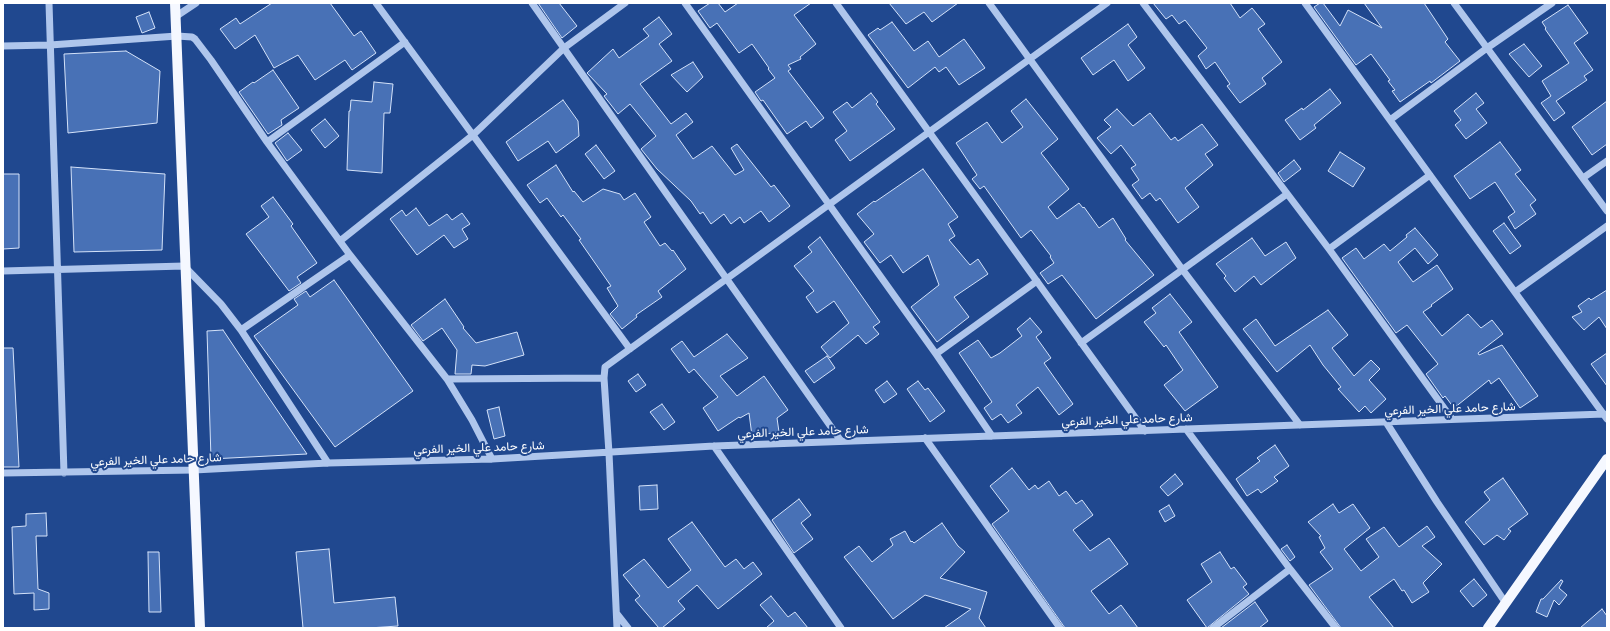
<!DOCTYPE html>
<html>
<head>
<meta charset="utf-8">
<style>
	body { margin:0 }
	#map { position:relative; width:1610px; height:631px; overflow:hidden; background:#20488f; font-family:Karla,sans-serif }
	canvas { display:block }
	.frame { position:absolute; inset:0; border:4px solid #fff; pointer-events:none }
</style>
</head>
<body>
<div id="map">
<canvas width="1610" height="631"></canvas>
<div class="frame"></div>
</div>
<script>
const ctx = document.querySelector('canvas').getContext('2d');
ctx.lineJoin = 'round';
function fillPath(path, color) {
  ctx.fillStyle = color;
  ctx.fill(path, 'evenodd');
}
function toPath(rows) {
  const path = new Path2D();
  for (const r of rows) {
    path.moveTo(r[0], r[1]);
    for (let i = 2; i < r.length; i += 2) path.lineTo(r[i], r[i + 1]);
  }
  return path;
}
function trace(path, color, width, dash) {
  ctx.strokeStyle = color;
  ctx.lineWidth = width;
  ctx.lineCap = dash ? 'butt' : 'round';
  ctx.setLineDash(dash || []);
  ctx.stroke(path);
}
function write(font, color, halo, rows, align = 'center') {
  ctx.font = font + ' Karla,Vazirmatn,sans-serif';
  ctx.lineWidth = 4;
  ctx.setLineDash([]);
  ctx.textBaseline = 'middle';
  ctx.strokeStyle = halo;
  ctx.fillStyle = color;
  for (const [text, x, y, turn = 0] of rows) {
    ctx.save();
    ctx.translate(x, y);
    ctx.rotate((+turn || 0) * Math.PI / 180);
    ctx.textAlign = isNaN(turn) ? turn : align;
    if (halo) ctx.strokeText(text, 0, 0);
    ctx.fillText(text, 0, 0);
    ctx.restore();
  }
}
const building = toPath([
	[272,3,330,3,354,36,361,31,376,53,352,70,345,60,315,80,298,55,274,68,255,35,235,49,220,29,236,18,240,24,272,3],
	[538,3,559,3,577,26,562,38,538,3],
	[710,3,718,3,725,12,738,3,811,3,794,15,816,44,800,57,801,59,788,65,791,69,788,71,824,118,811,128,806,121,787,134,763,100,761,101,755,92,775,78,768,69,769,68,752,44,739,53,717,23,710,28,698,11,710,3],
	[889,3,958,3,932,22,924,12,906,24,889,3],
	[1153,3,1230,3,1240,18,1252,8,1265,24,1258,29,1282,62,1262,78,1266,84,1240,103,1227,86,1230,84,1215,62,1206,69,1198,56,1207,48,1185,20,1179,24,1172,15,1166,19,1153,3],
	[1320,3,1323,3,1340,26,1348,10,1382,28,1364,3,1424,3,1448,39,1445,42,1460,61,1431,83,1430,81,1400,102,1392,91,1395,90,1388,81,1390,80,1371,54,1356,65,1314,7,1320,3],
	[1568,5,1588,33,1574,43,1593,70,1584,76,1587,80,1556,101,1565,113,1554,121,1541,103,1551,96,1542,81,1569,63,1545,29,1546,28,1542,22,1568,5],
	[149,12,155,28,142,33,136,17,149,12],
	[659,17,672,34,659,44,672,61,640,84,671,124,686,113,693,122,676,135,693,159,712,146,735,175,744,170,731,148,737,144,771,187,774,185,790,206,769,222,761,211,744,223,740,217,731,224,724,214,711,224,703,212,700,214,691,201,657,169,641,149,656,136,630,104,618,114,604,96,607,94,587,73,613,49,619,58,649,36,643,29,659,17],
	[892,22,914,51,928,41,939,57,964,39,985,68,959,85,946,67,939,72,935,67,908,88,868,35,878,28,880,30,892,22],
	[1128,24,1137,37,1128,45,1145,68,1128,81,1114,60,1093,75,1081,58,1128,24],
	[1524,44,1542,66,1529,77,1509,54,1524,44],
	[126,51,160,71,157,123,68,133,64,54,126,51],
	[693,62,703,77,687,92,671,75,693,62],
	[273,70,299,108,281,120,282,125,268,134,239,92,253,82,254,83,273,70],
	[374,82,393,84,390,113,384,113,382,173,347,170,349,111,350,111,351,100,372,102,374,82],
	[1330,89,1341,103,1314,125,1316,128,1300,140,1285,120,1302,108,1303,110,1330,89],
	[871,93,878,102,876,104,895,129,850,161,835,140,847,131,833,112,847,102,852,108,871,93],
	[1476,93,1484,103,1476,109,1487,123,1466,139,1455,125,1461,120,1454,111,1476,93],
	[1026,99,1058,139,1041,153,1069,189,1048,207,1057,219,1079,203,1083,208,1084,207,1099,228,1113,218,1126,239,1125,240,1154,275,1096,319,1062,275,1048,284,1040,273,1054,263,1050,257,1051,256,1031,230,1021,238,984,186,980,189,972,179,977,175,956,143,987,122,1002,143,1023,127,1011,111,1026,99],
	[563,100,578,121,579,136,556,153,548,141,518,161,506,142,563,100],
	[1607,101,1607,144,1592,155,1572,127,1607,101],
	[1117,109,1133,126,1150,113,1171,140,1175,137,1178,141,1202,124,1218,145,1205,154,1213,165,1185,188,1199,207,1178,223,1160,198,1156,201,1150,193,1142,199,1132,185,1139,180,1131,168,1136,165,1121,145,1111,154,1097,138,1111,127,1104,120,1117,109],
	[325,119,339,136,325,148,311,130,325,119],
	[288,133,302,150,287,161,275,143,288,133],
	[1500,142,1521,170,1515,174,1536,200,1530,205,1536,214,1515,229,1508,217,1515,212,1495,182,1470,199,1454,176,1500,142],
	[596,145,615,171,604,179,585,154,596,145],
	[1340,152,1365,168,1353,187,1328,171,1340,152],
	[1294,160,1301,169,1284,182,1278,173,1294,160],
	[556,165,573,192,574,191,583,202,603,189,620,194,624,200,635,193,651,217,644,222,660,246,665,243,672,251,673,250,686,269,658,291,662,297,636,315,637,317,622,329,610,314,618,306,607,288,611,286,579,240,581,239,563,215,561,217,547,198,540,203,527,185,556,165],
	[71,167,165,174,162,250,74,252,71,167],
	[923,169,958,217,948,224,955,236,949,240,970,265,978,259,988,274,954,297,969,317,937,342,911,307,939,285,928,255,903,273,891,255,880,263,864,242,874,234,857,214,874,201,875,202,923,169],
	[3,174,19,174,19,248,3,249,3,174],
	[273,197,293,224,291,226,317,263,297,277,301,283,289,291,246,234,269,217,261,206,273,197],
	[416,208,429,226,447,214,452,220,462,213,470,224,462,229,468,239,454,248,444,235,417,255,390,219,402,210,406,216,416,208],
	[1504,223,1521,246,1510,254,1493,231,1504,223],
	[1415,228,1438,255,1428,264,1415,248,1398,262,1413,282,1437,265,1453,289,1431,305,1432,306,1423,312,1442,336,1468,314,1481,328,1492,320,1503,334,1478,353,1479,355,1502,345,1538,396,1520,408,1499,378,1491,384,1489,380,1454,408,1445,396,1443,398,1426,374,1438,364,1407,325,1396,333,1342,258,1356,248,1364,259,1384,244,1390,251,1407,237,1406,235,1415,228],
	[820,237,880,322,873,327,879,334,866,344,858,335,830,358,821,347,849,323,834,301,817,313,806,297,814,291,794,266,812,252,808,247,820,237],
	[1252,238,1265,256,1286,242,1296,258,1261,285,1254,276,1235,292,1224,278,1226,276,1216,264,1252,238],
	[334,280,413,391,335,447,254,336,298,305,294,299,306,291,310,297,334,280],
	[1607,290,1607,329,1599,317,1584,330,1572,317,1582,312,1578,306,1589,298,1591,300,1607,290],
	[1170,294,1192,322,1179,332,1218,387,1185,411,1164,385,1183,370,1166,345,1164,347,1144,322,1156,313,1152,308,1170,294],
	[445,299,464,327,463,328,476,343,517,332,524,355,485,366,472,365,471,374,455,374,457,350,442,328,423,341,411,325,445,299],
	[1328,310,1348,335,1332,348,1354,376,1371,360,1380,369,1369,380,1386,399,1371,413,1365,406,1359,412,1338,389,1341,387,1323,365,1310,345,1277,372,1243,329,1256,319,1275,346,1328,310],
	[1030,318,1042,332,1036,337,1051,358,1044,363,1073,404,1059,415,1038,387,1016,405,1022,413,1008,423,1001,414,992,420,984,408,992,402,959,353,978,340,991,358,1000,353,1022,336,1017,329,1030,318],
	[223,330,239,354,307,454,211,459,207,331,223,330],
	[727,334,748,358,720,376,737,396,764,376,788,410,777,418,779,432,752,436,749,413,740,418,739,417,718,431,703,408,718,397,694,369,689,373,671,349,682,341,694,357,727,334],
	[3,348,13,348,19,467,3,467,3,348],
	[1607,353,1607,386,1591,364,1607,353],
	[827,356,835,368,814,383,805,371,827,356],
	[638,374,646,385,636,392,628,381,638,374],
	[887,381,897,394,884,403,875,390,887,381],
	[918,381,925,390,928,388,945,411,930,422,907,389,918,381],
	[662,404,675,422,664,430,650,412,662,404],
	[499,407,505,436,494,439,487,410,499,407],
	[1275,445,1289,466,1274,477,1278,481,1261,493,1258,489,1247,496,1236,479,1260,461,1257,458,1275,445],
	[1012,468,1029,490,1035,485,1038,489,1049,481,1059,496,1066,491,1076,504,1082,500,1093,515,1073,530,1090,551,1109,538,1128,564,1091,591,1109,614,1121,605,1138,628,1065,628,992,524,1009,511,990,486,1012,468],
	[1175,474,1183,484,1168,496,1160,487,1175,474],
	[1503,478,1528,514,1508,529,1511,531,1504,540,1497,535,1484,545,1465,522,1490,500,1484,492,1503,478],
	[657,485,658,509,640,510,639,486,657,485],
	[799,499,811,515,801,523,813,539,794,553,772,520,799,499],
	[1333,504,1339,513,1353,504,1370,528,1344,549,1361,571,1379,557,1366,539,1384,527,1399,547,1427,526,1435,537,1422,546,1442,564,1423,583,1429,592,1412,603,1404,590,1402,591,1394,579,1369,597,1394,628,1341,628,1309,585,1333,569,1320,552,1325,548,1319,537,1321,536,1308,522,1333,504],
	[1169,505,1175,516,1165,522,1159,511,1169,505],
	[46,513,47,536,36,536,38,589,49,593,49,609,34,610,34,593,14,594,12,527,26,526,26,514,46,513],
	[692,522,725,567,736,559,744,569,753,562,762,574,718,609,697,585,678,601,685,609,662,628,659,628,635,600,640,596,623,575,644,559,668,588,691,570,668,539,692,522],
	[942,523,958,546,965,552,940,578,987,592,979,618,986,628,944,628,971,609,925,595,893,619,844,557,859,546,872,562,893,545,890,539,905,531,911,542,912,541,914,543,942,523],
	[1287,545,1295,557,1290,561,1281,549,1287,545],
	[329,549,334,603,395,597,398,626,369,628,303,628,296,552,329,549],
	[148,552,159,552,161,612,149,612,148,552],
	[1220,552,1231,569,1234,567,1247,584,1243,587,1249,594,1207,628,1187,600,1212,582,1201,564,1220,552],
	[1474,579,1487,595,1473,607,1460,591,1474,579],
	[1561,580,1563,581,1559,588,1567,595,1559,605,1554,600,1547,617,1536,612,1541,599,1543,599,1561,580],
	[771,596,788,617,795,612,808,628,766,628,774,621,760,605,771,596],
	[1255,602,1268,621,1259,628,1221,628,1255,602],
	[1602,609,1607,616,1607,628,1580,628,1602,609]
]);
fillPath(building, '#4871b6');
trace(building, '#d4e2f9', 1);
trace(toPath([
	[49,3,64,473],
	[376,3,630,349],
	[532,3,841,441],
	[685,3,936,354,992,436],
	[836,3,1145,431],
	[989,3,1182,269,1300,425],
	[1143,3,1329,249,1452,419],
	[1305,3,1607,419],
	[1454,3,1607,211],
	[175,17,196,3],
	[3,46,50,45,177,36,192,37,195,39,211,60,267,142,350,255,447,379,472,420,492,459],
	[1390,120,1487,48,1552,3],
	[267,142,405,42],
	[1583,178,1607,161],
	[340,241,473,135,564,48,625,3],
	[1329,249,1430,175],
	[3,271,184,266,221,304,241,330,328,463],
	[1515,292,1607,226],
	[241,330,350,255],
	[1081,343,1287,194],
	[936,354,1037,281],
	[447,379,604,378],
	[1386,422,1437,502,1505,602],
	[1186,429,1290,569,1336,628],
	[925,438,1060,628],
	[714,446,841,628],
	[3,473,194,470,328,463,492,459,714,446,1604,414],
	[617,614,628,628],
	[617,628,609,453,604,378,605,367,1107,3],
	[1213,628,1290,569]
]), '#afc6ec', 7);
trace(toPath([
	[175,3,200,628],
	[1488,628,1607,459]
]), '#f5f8ff', 10);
write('12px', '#fff', '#20488f', [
	["شارع حامد علي الخير الفرعي",1450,409,-2],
	["شارع حامد علي الخير الفرعي",1127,420,-2],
	["شارع حامد علي الخير الفرعي",803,432,-2],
	["شارع حامد علي الخير الفرعي",479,448,-2],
	["شارع حامد علي الخير الفرعي",156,460,-2]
]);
</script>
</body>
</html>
